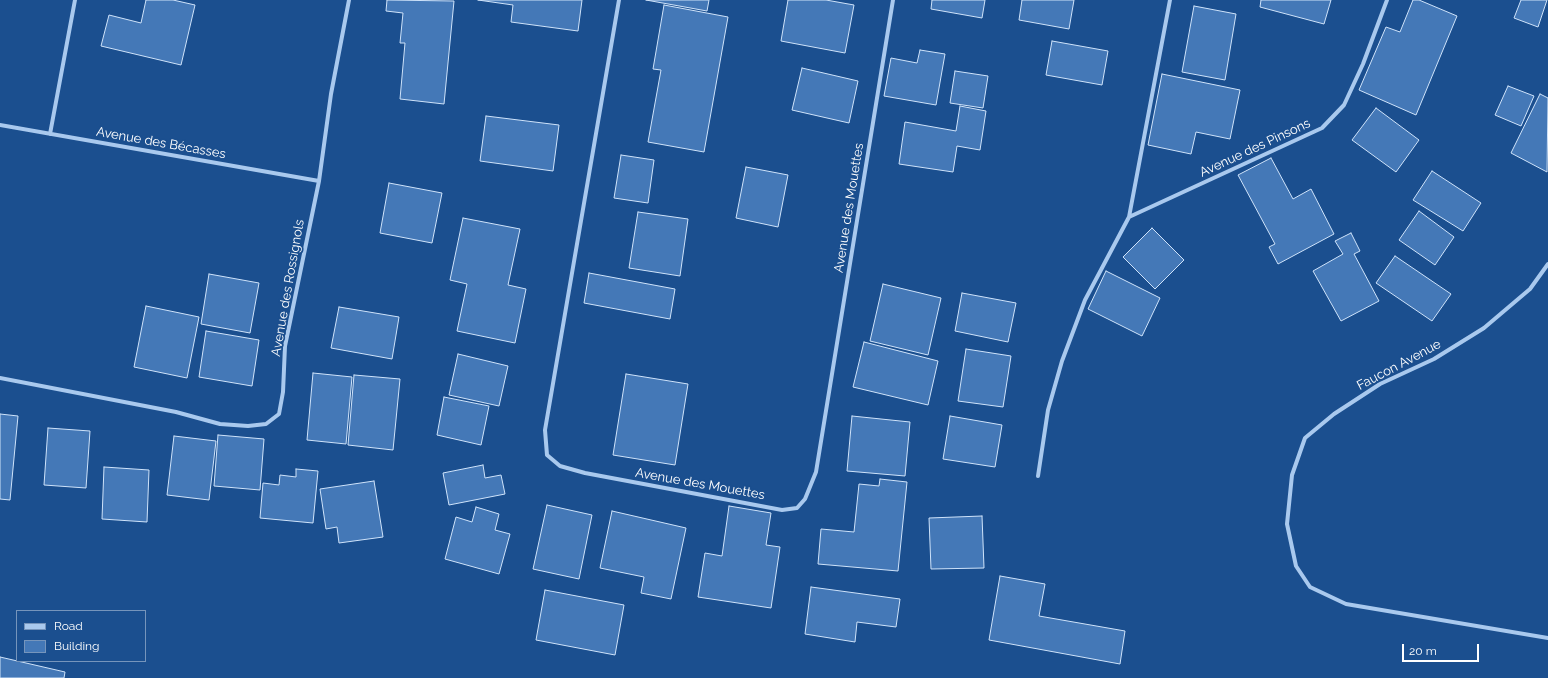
<!DOCTYPE html>
<html>
<head>
<meta charset="utf-8">
<style>
	body { margin:0 }
	#map { position:relative; width:1548px; height:678px; overflow:hidden; background:#1b4f8f; font-family:Raleway,sans-serif }
	canvas { display:block }
	.legend { position:absolute; left:16px; top:610px; width:130px; height:52px; box-sizing:border-box; background:#1b4f8f; border:1px solid #7695bc; margin:0; padding:5px 7px; list-style:none; font-size:12px; color:#fff }
	.legend li { display:flex; align-items:center; gap:8px; height:20px }
	.legend b { width:20px; border:1px solid #7695bc }
	.scale { position:absolute; left:1402px; top:644px; width:77px; height:18px; box-sizing:border-box; border:2px solid #fff; border-top:0; padding-left:5px; font-size:12px; line-height:14px; white-space:nowrap; color:#fff; -webkit-text-stroke:3px #1b4f8f; paint-order:stroke }
</style>
</head>
<body>
<div id="map">
<canvas width="1548" height="678"></canvas>
<ul class="legend">
<li><b style="height:5px;background:#a9c9ee"></b>Road</li>
<li><b style="height:11px;background:#4478b7"></b>Building</li>
</ul>
<div class="scale">20 m</div>
</div>
<script>
const ctx = document.querySelector('canvas').getContext('2d');
ctx.lineJoin = 'round';
function fillPath(path, color) {
  ctx.fillStyle = color;
  ctx.fill(path, 'evenodd');
}
function toPath(rows) {
  const path = new Path2D();
  for (const r of rows) {
    path.moveTo(r[0], r[1]);
    for (let i = 2; i < r.length; i += 2) path.lineTo(r[i], r[i + 1]);
  }
  return path;
}
function trace(path, color, width, dash) {
  ctx.strokeStyle = color;
  ctx.lineWidth = width;
  ctx.lineCap = dash ? 'butt' : 'round';
  ctx.setLineDash(dash || []);
  ctx.stroke(path);
}
function write(font, color, halo, rows, align = 'center') {
  ctx.font = font + ' Raleway,sans-serif';
  ctx.lineWidth = 3.5;
  ctx.setLineDash([]);
  ctx.textBaseline = 'middle';
  ctx.strokeStyle = halo;
  ctx.fillStyle = color;
  for (const [text, x, y, turn = 0] of rows) {
    ctx.save();
    ctx.translate(x, y);
    ctx.rotate((+turn || 0) * Math.PI / 180);
    ctx.textAlign = isNaN(turn) ? turn : align;
    if (halo) ctx.strokeText(text, 0, 0);
    ctx.fillText(text, 0, 0);
    ctx.restore();
  }
}
const building = toPath([
	[146,0,173,0,195,5,181,65,101,46,109,15,141,23,146,0],
	[387,0,454,1,444,104,400,99,405,43,400,43,403,13,386,11,387,0],
	[478,0,582,0,578,31,511,22,513,5,478,0],
	[646,0,709,0,707,11,646,0],
	[788,0,826,0,854,5,845,53,781,41,788,0],
	[932,0,985,0,982,18,931,9,932,0],
	[1022,0,1074,0,1069,29,1019,20,1022,0],
	[1261,0,1331,0,1324,24,1260,7,1261,0],
	[1413,0,1419,0,1457,16,1416,115,1359,90,1386,27,1400,32,1413,0],
	[1521,0,1547,0,1538,27,1514,18,1521,0],
	[664,5,728,17,704,152,648,142,661,70,653,69,664,5],
	[1194,6,1236,14,1225,80,1182,72,1194,6],
	[1052,41,1108,51,1102,85,1046,75,1052,41],
	[920,50,945,54,936,105,884,96,891,58,917,63,920,50],
	[802,68,858,81,849,123,792,110,802,68],
	[955,71,988,76,983,108,950,103,955,71],
	[1162,74,1240,90,1230,139,1196,132,1191,154,1148,145,1162,74],
	[1508,86,1534,96,1521,126,1495,115,1508,86],
	[1540,94,1548,98,1547,172,1511,153,1540,94],
	[960,106,986,111,980,150,957,146,953,172,899,164,905,122,956,131,960,106],
	[1376,108,1419,140,1396,172,1352,140,1376,108],
	[486,116,559,125,553,171,480,161,486,116],
	[621,155,654,160,648,203,614,198,621,155],
	[1271,158,1293,199,1311,189,1334,234,1278,264,1269,247,1275,244,1238,175,1271,158],
	[746,167,788,175,778,227,736,218,746,167],
	[1432,171,1481,203,1463,231,1413,200,1432,171],
	[389,183,442,193,432,243,380,233,389,183],
	[1419,211,1454,237,1435,265,1399,240,1419,211],
	[638,212,688,219,680,276,629,268,638,212],
	[463,218,520,229,508,285,526,289,515,343,457,331,467,284,450,280,463,218],
	[1152,228,1184,260,1155,289,1123,257,1152,228],
	[1351,233,1360,251,1354,254,1379,301,1341,321,1313,271,1343,254,1335,241,1351,233],
	[1395,256,1451,294,1432,321,1376,283,1395,256],
	[1106,271,1160,298,1142,336,1088,309,1106,271],
	[589,273,675,289,670,319,584,303,589,273],
	[209,274,259,283,250,333,201,324,209,274],
	[883,284,941,298,928,355,870,341,883,284],
	[962,293,1016,303,1008,342,955,331,962,293],
	[146,306,199,317,187,378,134,367,146,306],
	[339,307,399,317,392,359,331,348,339,307],
	[206,331,259,340,252,386,199,377,206,331],
	[864,342,938,361,928,405,853,387,864,342],
	[966,349,1011,356,1003,407,958,401,966,349],
	[458,354,508,366,499,406,449,395,458,354],
	[313,373,352,377,346,444,307,440,313,373],
	[626,374,688,384,675,465,613,455,626,374],
	[354,375,400,379,393,450,348,445,354,375],
	[444,397,489,406,481,445,437,435,444,397],
	[0,414,18,416,10,500,0,499,0,414],
	[852,416,910,422,905,476,847,471,852,416],
	[950,416,1002,425,995,467,943,459,950,416],
	[48,428,90,431,86,488,44,485,48,428],
	[218,435,264,439,260,490,214,486,218,435],
	[174,436,216,441,209,500,167,495,174,436],
	[483,465,485,478,501,475,505,494,449,505,443,473,483,465],
	[104,467,149,470,147,522,102,519,104,467],
	[296,469,318,471,313,523,260,518,263,483,279,485,280,475,296,477,296,469],
	[880,479,907,482,898,571,818,564,821,529,854,532,859,484,879,486,880,479],
	[374,481,383,537,339,543,337,527,326,529,320,489,374,481],
	[547,505,592,515,579,579,533,569,547,505],
	[729,506,771,513,766,545,780,547,771,608,698,597,705,553,722,556,729,506],
	[476,507,499,514,495,530,510,534,499,574,445,559,456,517,472,522,476,507],
	[612,511,686,528,671,599,641,593,644,577,600,568,612,511],
	[982,516,984,568,931,569,929,518,982,516],
	[1000,576,1045,584,1039,616,1125,631,1120,664,989,640,1000,576],
	[811,587,900,599,896,627,857,622,855,642,805,634,811,587],
	[545,590,624,605,615,655,536,640,545,590],
	[0,657,65,672,64,678,0,678,0,657]
]);
fillPath(building, '#4478b7');
trace(building, '#cfe3fa', 1);
trace(toPath([
	[619,0,545,430,547,455,560,466,585,473,782,510,797,508,805,499,816,472,893,0],
	[0,125,319,181],
	[50,134,75,0],
	[1129,217,1322,128,1344,105,1363,64,1387,0],
	[1548,264,1530,289,1484,328,1434,359,1380,384,1334,414,1305,438,1292,475,1287,524,1296,566,1310,587,1346,604,1548,638],
	[0,378,176,412,220,424,248,426,266,424,279,414,283,392,285,346,319,181,331,94,349,0],
	[1038,476,1048,410,1062,361,1085,300,1129,217,1170,0]
]), '#a9c9ee', 4);
write('13px', '#fff', '#1b4f8f', [
	["Avenue des Bécasses",161,143,10],
	["Avenue des Pinsons",1255,148,-25],
	["Avenue des Mouettes",849,208,-81],
	["Avenue des Rossignols",288,288,-80],
	["Faucon Avenue",1399,365,-28],
	["Avenue des Mouettes",700,484,10]
]);
</script>
</body>
</html>
